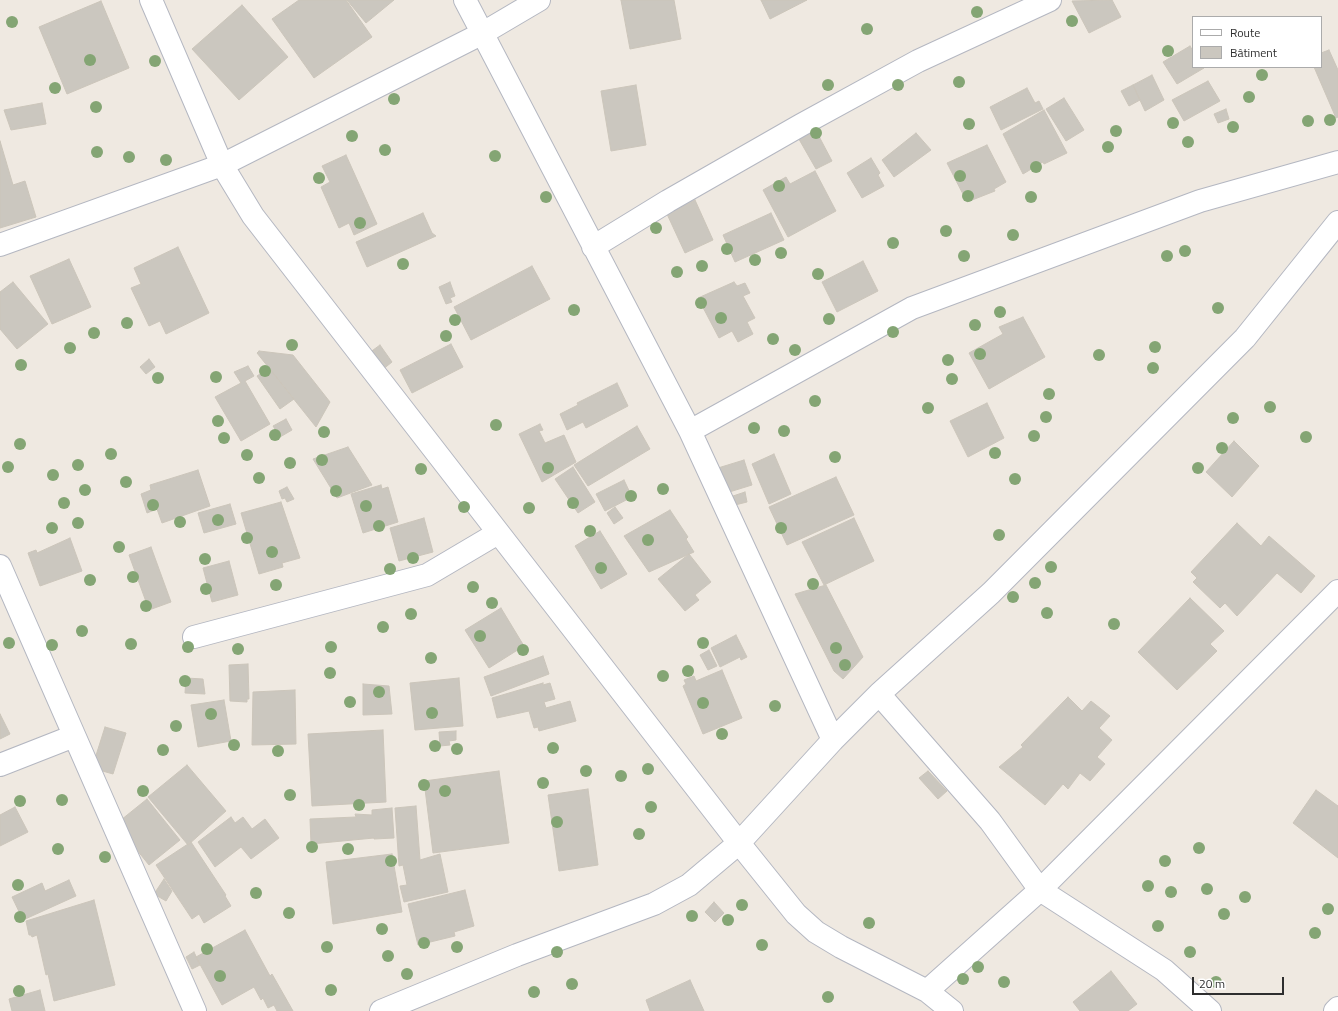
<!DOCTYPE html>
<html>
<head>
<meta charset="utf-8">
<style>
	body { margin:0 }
	#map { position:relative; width:1338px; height:1011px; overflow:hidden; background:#efe9e1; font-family:"Titillium Web",sans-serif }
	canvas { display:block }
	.legend { position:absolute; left:1192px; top:16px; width:130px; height:52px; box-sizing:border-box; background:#fff; border:1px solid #ababab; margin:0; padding:5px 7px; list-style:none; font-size:12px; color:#2e2e2e }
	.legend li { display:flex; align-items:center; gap:8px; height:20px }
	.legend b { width:20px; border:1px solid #ababab }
	.scale { position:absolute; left:1192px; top:977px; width:92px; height:18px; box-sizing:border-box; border:2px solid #2e2e2e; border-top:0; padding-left:5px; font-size:12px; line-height:14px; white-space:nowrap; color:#2e2e2e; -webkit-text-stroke:3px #fff; paint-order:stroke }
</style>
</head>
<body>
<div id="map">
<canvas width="1338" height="1011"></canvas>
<ul class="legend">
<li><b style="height:5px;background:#fff"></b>Route</li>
<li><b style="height:11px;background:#cbc7bf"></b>Bâtiment</li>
</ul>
<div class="scale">20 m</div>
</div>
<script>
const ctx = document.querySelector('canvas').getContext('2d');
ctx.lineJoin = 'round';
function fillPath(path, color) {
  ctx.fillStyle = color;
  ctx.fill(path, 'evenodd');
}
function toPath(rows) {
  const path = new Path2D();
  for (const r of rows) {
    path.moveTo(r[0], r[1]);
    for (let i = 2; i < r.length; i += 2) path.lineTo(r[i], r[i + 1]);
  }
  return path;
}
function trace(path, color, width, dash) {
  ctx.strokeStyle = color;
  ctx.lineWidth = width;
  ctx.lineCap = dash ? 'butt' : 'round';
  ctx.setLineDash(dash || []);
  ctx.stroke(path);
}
const building = toPath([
	[299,0,346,0,372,37,314,78,272,19,299,0],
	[347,0,394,0,366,23,347,0],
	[621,0,674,0,681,39,630,49,621,0],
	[761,0,807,0,770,19,761,0],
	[1112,0,1121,17,1089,33,1072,1,1112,0],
	[101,1,129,68,67,94,39,27,101,1],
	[242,5,288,57,239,100,192,49,242,5],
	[1190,46,1193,51,1193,67,1204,68,1177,84,1163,62,1190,46],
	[1329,50,1338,70,1338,117,1336,118,1314,67,1321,67,1321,53,1329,50],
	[1152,75,1164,100,1145,111,1133,85,1152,75],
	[1208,81,1220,101,1184,121,1172,100,1208,81],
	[636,85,646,145,611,151,601,91,636,85],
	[1133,85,1140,100,1129,106,1121,91,1133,85],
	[1027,88,1035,103,1039,101,1043,109,1001,130,990,107,1027,88],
	[1064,98,1084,130,1066,141,1046,109,1064,98],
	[42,103,46,124,11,130,4,110,42,103],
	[1226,109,1229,119,1218,123,1214,114,1226,109],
	[1044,110,1067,153,1044,164,1043,162,1023,174,1003,134,1044,110],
	[813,125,832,161,816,169,796,134,813,125],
	[916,133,931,150,894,177,882,160,916,133],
	[0,141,13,185,25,181,36,217,0,228,0,141],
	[987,145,1006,182,994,189,995,191,967,202,947,163,987,145],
	[346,155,377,224,354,235,349,223,339,228,321,187,330,182,322,166,346,155],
	[871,158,880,173,878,175,884,186,862,198,847,173,871,158],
	[815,171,836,211,788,237,763,190,786,177,790,184,815,171],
	[695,200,713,240,685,253,667,214,695,200],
	[423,213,432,233,436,236,367,267,356,242,423,213],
	[771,213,784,240,735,262,723,235,771,213],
	[178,247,209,313,166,334,160,321,149,326,131,288,141,284,134,268,178,247],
	[69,259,91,307,52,324,30,276,69,259],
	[863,261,878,291,837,312,822,282,863,261],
	[532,266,550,299,471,340,454,307,532,266],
	[13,282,48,324,17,349,0,329,0,292,13,282],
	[450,282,455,296,450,298,452,302,446,304,439,287,450,282],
	[734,282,737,286,745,283,750,293,743,296,755,318,747,322,753,334,738,342,732,331,719,338,698,298,734,282],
	[1023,317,1045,357,989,389,969,353,1003,334,999,327,1023,317],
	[451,344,463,367,412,393,400,370,451,344],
	[380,345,392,362,382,370,369,353,380,345],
	[259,351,293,355,330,402,316,427,257,353,259,351],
	[149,359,155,367,146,374,140,367,149,359],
	[248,366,254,376,245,381,270,424,241,441,215,397,241,383,234,372,248,366],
	[269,368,294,399,280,409,257,376,269,368],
	[617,383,628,406,586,428,583,422,567,430,560,414,578,405,577,403,617,383],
	[987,403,1004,438,968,457,950,421,987,403],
	[286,419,292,430,280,437,273,426,286,419],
	[540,424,543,430,539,431,545,443,564,435,576,462,542,482,519,434,540,424],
	[637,426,650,449,588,486,574,465,637,426],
	[1234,441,1259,466,1232,497,1206,472,1234,441],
	[348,447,372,485,337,498,313,459,348,447],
	[774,454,791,494,769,504,752,464,774,454],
	[744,460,752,485,726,493,718,468,744,460],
	[573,467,595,502,578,513,555,479,573,467],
	[198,470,210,506,162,523,157,509,147,513,141,494,151,490,150,485,198,470],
	[836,477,854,515,787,545,769,507,836,477],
	[624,480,632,497,605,511,596,494,624,480],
	[381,485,382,489,388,487,398,522,363,533,351,494,381,485],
	[287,487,294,499,287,502,285,498,282,499,279,491,287,487],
	[745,492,747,502,735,505,733,496,745,492],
	[281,502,300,558,282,563,283,567,259,574,241,513,281,502],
	[230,504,236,524,204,533,198,513,230,504],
	[615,507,623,518,614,524,607,513,615,507],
	[670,510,688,537,686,539,694,552,649,572,624,536,670,510],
	[424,518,433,552,399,561,390,528,424,518],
	[854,518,874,561,824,585,802,542,854,518],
	[1237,523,1261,546,1269,536,1315,576,1301,593,1277,573,1237,616,1225,603,1220,608,1193,582,1197,578,1191,572,1237,523],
	[600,531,627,574,601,589,575,546,600,531],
	[70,538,82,571,40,586,28,553,36,550,37,553,70,538],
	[151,547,171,602,149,610,129,555,151,547],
	[689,554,711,582,695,595,699,600,685,611,658,579,689,554],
	[229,561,238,595,212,602,203,568,229,561],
	[826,585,863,657,843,679,834,671,795,594,826,585],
	[1190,598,1224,631,1210,644,1217,651,1177,690,1138,652,1190,598],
	[501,608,524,646,489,668,465,630,501,608],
	[736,635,747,657,741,660,740,657,720,667,711,648,736,635],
	[709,650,717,666,708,670,700,655,709,650],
	[543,656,549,674,491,696,484,677,543,656],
	[248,664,249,699,247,699,247,702,230,701,229,665,248,664],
	[722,670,742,718,703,734,683,686,686,684,684,680,694,676,696,681,722,670],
	[186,678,203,679,205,694,185,693,186,678],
	[459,678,463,726,415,730,410,683,459,678],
	[543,683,543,685,550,683,555,699,544,702,546,708,570,701,576,721,539,731,538,727,534,728,529,711,497,718,492,698,543,683],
	[363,684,389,686,392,714,363,715,363,684],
	[295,690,296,744,252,745,253,692,295,690],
	[1068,697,1082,711,1091,701,1110,716,1099,728,1112,740,1097,757,1105,764,1090,781,1080,773,1068,789,1063,784,1045,805,999,767,1023,747,1021,745,1068,697],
	[224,700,231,741,198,747,191,705,224,700],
	[0,714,10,734,0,739,0,714],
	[105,727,126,733,113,774,92,768,105,727],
	[383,730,386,802,312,806,308,734,383,730],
	[456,731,456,740,449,741,450,745,440,746,439,732,456,731],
	[187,765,226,811,188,845,148,797,187,765],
	[499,771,509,843,433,853,424,781,499,771],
	[928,771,947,791,938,799,919,778,928,771],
	[588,789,598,865,559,871,548,795,588,789],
	[1316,790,1338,806,1338,858,1293,823,1316,790],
	[147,799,180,840,149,865,116,824,147,799],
	[416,806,420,860,440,854,448,892,404,902,400,886,407,885,403,865,399,866,395,808,416,806],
	[15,807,28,832,0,846,0,815,15,807],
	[392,808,394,838,374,839,374,838,311,844,310,819,356,817,355,814,372,815,372,810,392,808],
	[231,817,235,823,243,817,252,829,265,819,279,838,251,859,241,847,215,867,198,842,231,817],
	[191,842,226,895,225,896,231,906,204,923,199,914,192,919,156,865,191,842],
	[392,854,402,912,333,924,326,862,392,854],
	[164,879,172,891,166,901,154,894,164,879],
	[69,880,76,896,23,920,12,897,42,883,45,891,69,880],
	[465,890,474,926,454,932,455,936,418,945,408,904,465,890],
	[94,900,115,985,54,1001,48,974,46,975,37,935,32,937,31,935,29,935,26,921,94,900],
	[714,902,724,913,715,922,705,912,714,902],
	[245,930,270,976,272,974,293,1011,277,1011,274,1005,268,1008,263,998,261,1000,254,987,222,1005,196,957,245,930],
	[194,952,200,965,192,969,186,957,194,952],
	[1111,971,1137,1004,1128,1011,1080,1011,1073,1002,1111,971],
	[690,980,704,1011,650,1011,646,1000,690,980],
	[40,990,45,1011,12,1011,9,999,40,990]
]);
fillPath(building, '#cbc7bf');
trace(building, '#cbc5ba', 1);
const minor = toPath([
	[465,0,690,431,833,740],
	[539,0,483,33,222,165,253,216,739,843,796,914,816,932,841,947,927,991,1040,890,1338,591],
	[0,245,222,165,151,0],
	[593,247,668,201,801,125,918,61,1050,0],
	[690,431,912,308,1200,201,1338,162],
	[0,566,195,1011],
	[194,637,427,575,498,533],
	[879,694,990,821,1040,890,1164,970,1210,1011],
	[0,765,74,736],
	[927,991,952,1011],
	[381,1011,517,955,654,904,689,885,739,843,833,740,879,694,991,593,1245,338,1338,222],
	[1335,1011,1338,1008]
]);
trace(minor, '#b4b7c1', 24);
trace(minor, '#fff', 22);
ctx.fillStyle = '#84a574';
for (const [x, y] of [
	[977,12],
	[1072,21],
	[12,22],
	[867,29],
	[1168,51],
	[90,60],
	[155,61],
	[1262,75],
	[959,82],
	[828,85],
	[898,85],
	[55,88],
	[1249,97],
	[394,99],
	[96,107],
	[1330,120],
	[1308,121],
	[1173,123],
	[969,124],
	[1233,127],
	[1116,131],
	[816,133],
	[352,136],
	[1188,142],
	[1108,147],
	[385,150],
	[97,152],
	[495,156],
	[129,157],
	[166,160],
	[1036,167],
	[960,176],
	[319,178],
	[779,186],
	[968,196],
	[546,197],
	[1031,197],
	[360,223],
	[656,228],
	[946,231],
	[1013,235],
	[893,243],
	[727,249],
	[1185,251],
	[781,253],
	[964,256],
	[1167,256],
	[755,260],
	[403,264],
	[702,266],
	[677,272],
	[818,274],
	[701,303],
	[1218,308],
	[574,310],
	[1000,312],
	[721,318],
	[829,319],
	[455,320],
	[127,323],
	[975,325],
	[893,332],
	[94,333],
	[446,336],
	[773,339],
	[292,345],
	[1155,347],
	[70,348],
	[795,350],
	[980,354],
	[1099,355],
	[948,360],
	[21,365],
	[1153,368],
	[265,371],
	[216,377],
	[158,378],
	[952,379],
	[1049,394],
	[815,401],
	[1270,407],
	[928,408],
	[1046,417],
	[1233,418],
	[218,421],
	[496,425],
	[754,428],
	[784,431],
	[324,432],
	[275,435],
	[1034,436],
	[1306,437],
	[224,438],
	[20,444],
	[1222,448],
	[995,453],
	[111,454],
	[247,455],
	[835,457],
	[322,460],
	[290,463],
	[78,465],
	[8,467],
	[548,468],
	[1198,468],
	[421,469],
	[53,475],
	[259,478],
	[1015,479],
	[126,482],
	[663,489],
	[85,490],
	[336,491],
	[631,496],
	[64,503],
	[573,503],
	[153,505],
	[366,506],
	[464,507],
	[529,508],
	[218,520],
	[180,522],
	[78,523],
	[379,526],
	[52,528],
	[781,528],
	[590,531],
	[999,535],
	[247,538],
	[648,540],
	[119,547],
	[272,552],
	[413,558],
	[205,559],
	[1051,567],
	[601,568],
	[390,569],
	[133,577],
	[90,580],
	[1035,583],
	[813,584],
	[276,585],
	[473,587],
	[206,589],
	[1013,597],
	[492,603],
	[146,606],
	[1047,613],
	[411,614],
	[1114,624],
	[383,627],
	[82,631],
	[480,636],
	[9,643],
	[703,643],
	[131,644],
	[52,645],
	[188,647],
	[331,647],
	[836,648],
	[238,649],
	[523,650],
	[431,658],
	[845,665],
	[688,671],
	[330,673],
	[663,676],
	[185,681],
	[379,692],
	[350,702],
	[703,703],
	[775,706],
	[432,713],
	[211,714],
	[176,726],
	[722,734],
	[234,745],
	[435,746],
	[553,748],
	[457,749],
	[163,750],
	[278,751],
	[648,769],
	[586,771],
	[621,776],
	[543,783],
	[424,785],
	[143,791],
	[445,791],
	[290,795],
	[62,800],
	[20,801],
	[359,805],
	[651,807],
	[557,822],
	[639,834],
	[312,847],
	[1199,848],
	[58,849],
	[348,849],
	[105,857],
	[391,861],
	[1165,861],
	[18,885],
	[1148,886],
	[1207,889],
	[1171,892],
	[256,893],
	[1245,897],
	[742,905],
	[1328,909],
	[289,913],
	[1224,914],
	[692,916],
	[20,917],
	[728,920],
	[869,923],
	[1158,926],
	[382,929],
	[1315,933],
	[424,943],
	[762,945],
	[327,947],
	[457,947],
	[207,949],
	[557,952],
	[1190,952],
	[388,956],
	[978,967],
	[407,974],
	[220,976],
	[963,979],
	[1004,982],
	[1216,982],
	[572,984],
	[331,990],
	[19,991],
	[534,992],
	[828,997]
]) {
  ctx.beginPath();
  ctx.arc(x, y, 6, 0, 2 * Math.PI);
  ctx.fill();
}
</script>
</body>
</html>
